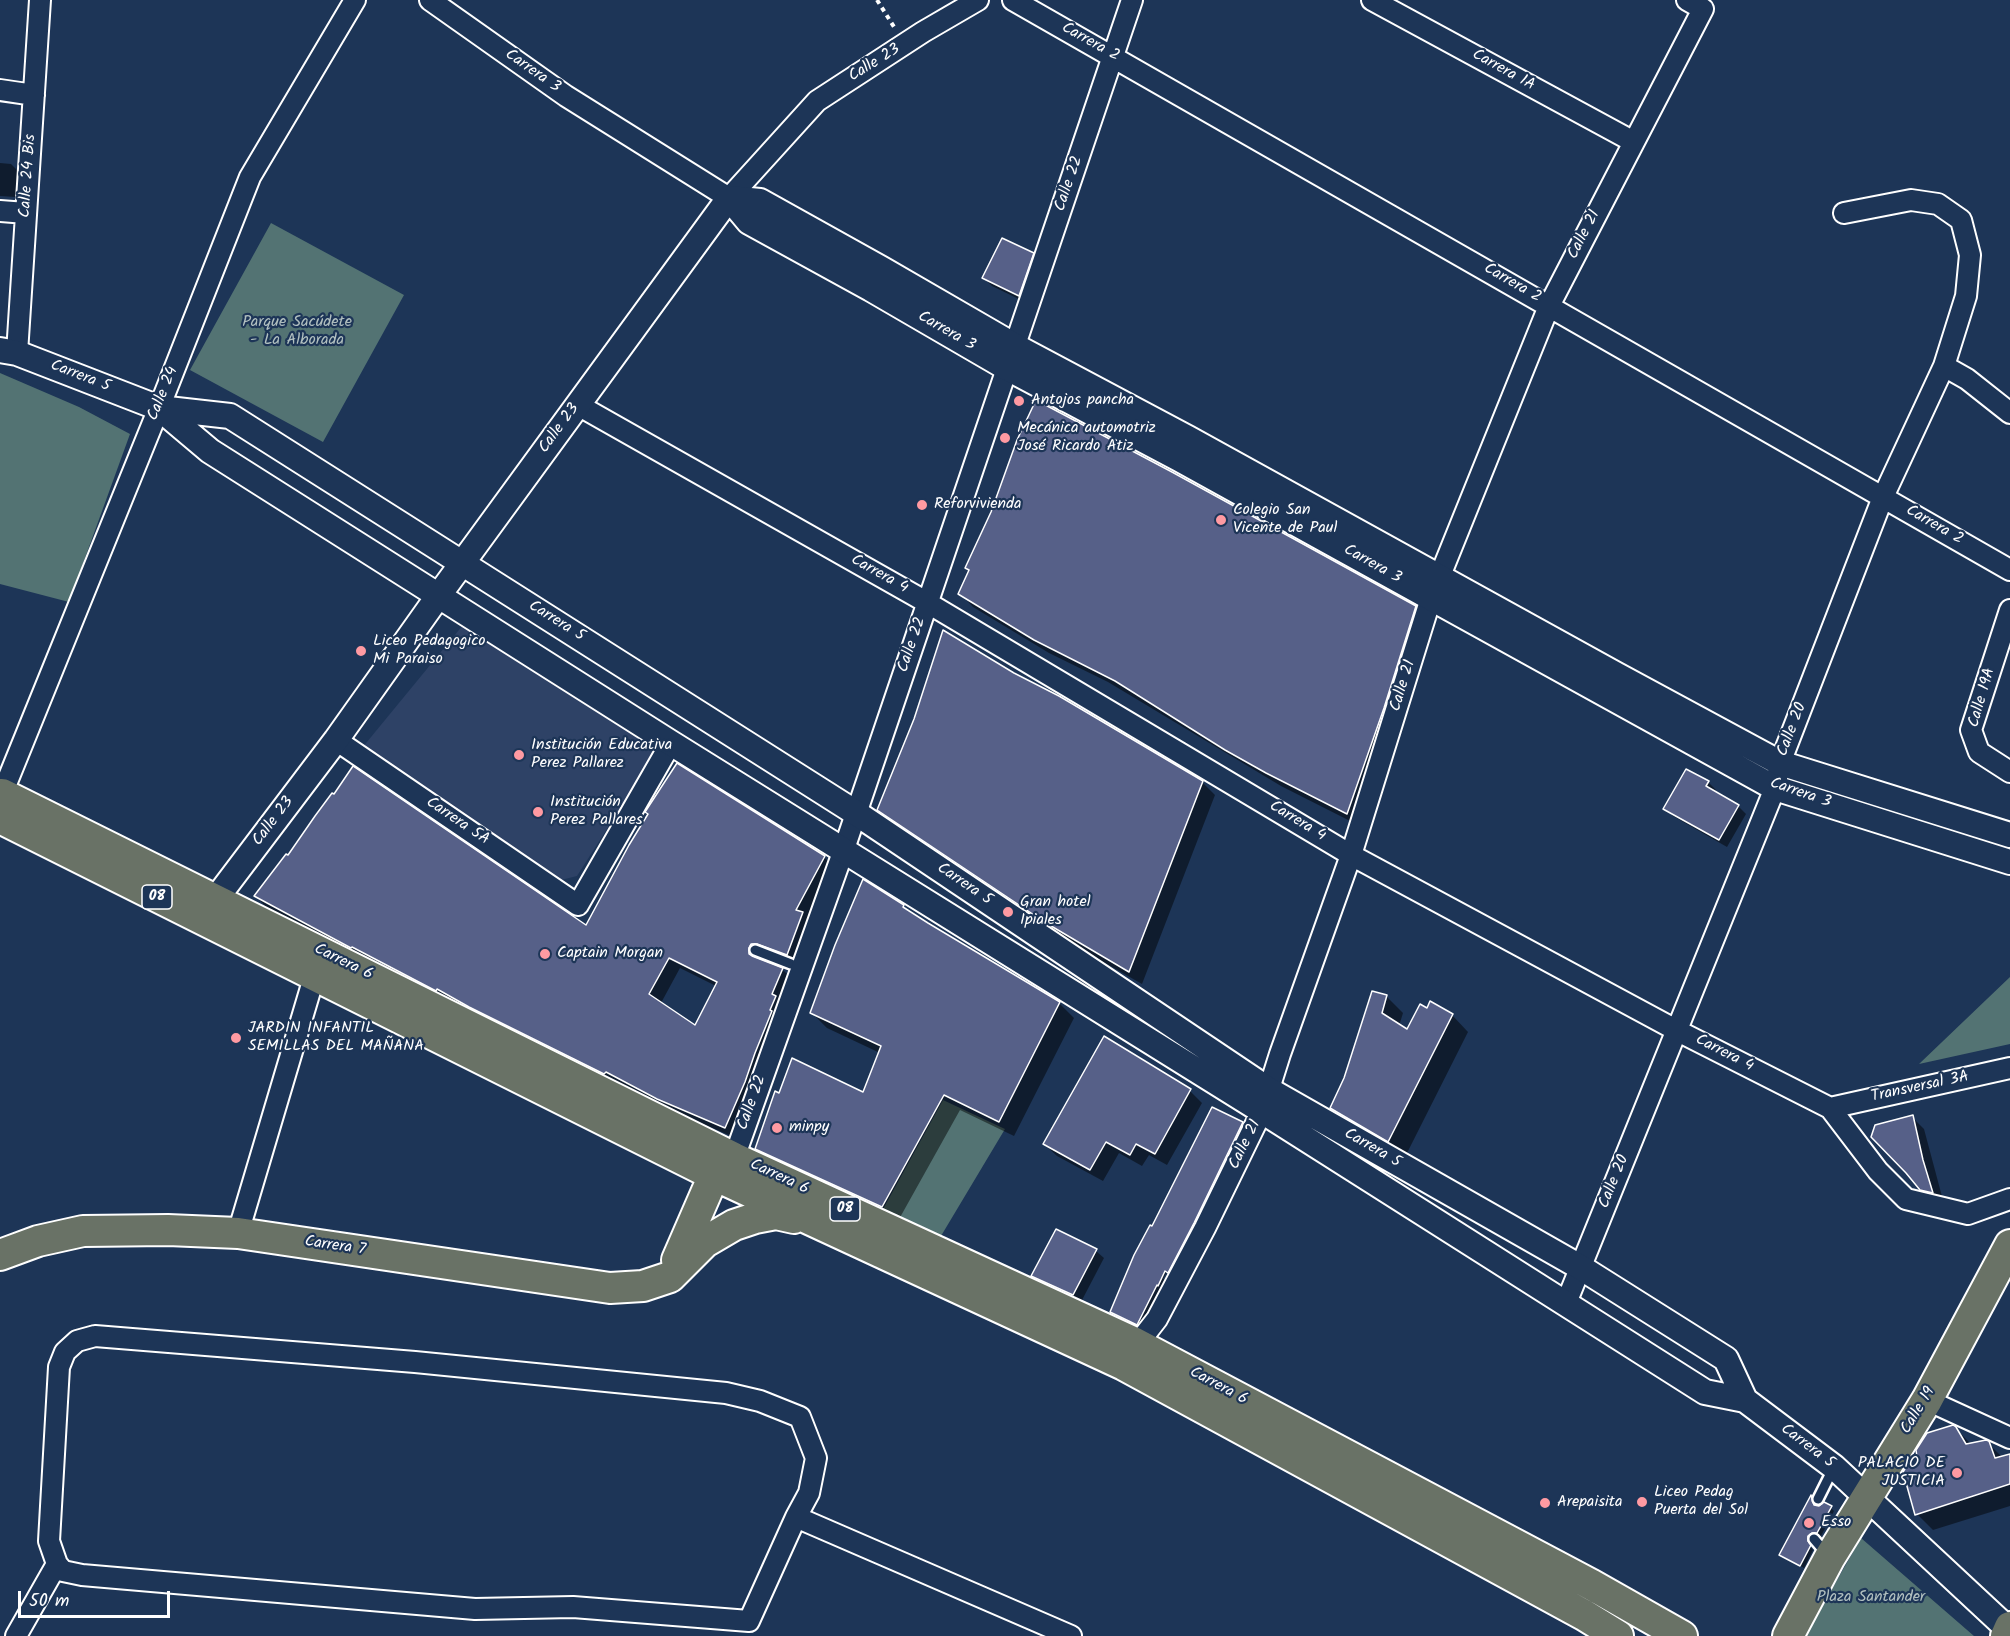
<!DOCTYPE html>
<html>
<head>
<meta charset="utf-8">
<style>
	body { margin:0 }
	#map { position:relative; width:2010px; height:1636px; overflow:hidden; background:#1d3557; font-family:Kalam,sans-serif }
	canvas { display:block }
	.scale { position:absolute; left:18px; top:1591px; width:152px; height:27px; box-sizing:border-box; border:3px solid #fff; border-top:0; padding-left:8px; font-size:18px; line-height:21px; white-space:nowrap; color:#fff; -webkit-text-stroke:4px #1d3557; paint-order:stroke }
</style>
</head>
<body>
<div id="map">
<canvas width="2010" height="1636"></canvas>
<div class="scale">50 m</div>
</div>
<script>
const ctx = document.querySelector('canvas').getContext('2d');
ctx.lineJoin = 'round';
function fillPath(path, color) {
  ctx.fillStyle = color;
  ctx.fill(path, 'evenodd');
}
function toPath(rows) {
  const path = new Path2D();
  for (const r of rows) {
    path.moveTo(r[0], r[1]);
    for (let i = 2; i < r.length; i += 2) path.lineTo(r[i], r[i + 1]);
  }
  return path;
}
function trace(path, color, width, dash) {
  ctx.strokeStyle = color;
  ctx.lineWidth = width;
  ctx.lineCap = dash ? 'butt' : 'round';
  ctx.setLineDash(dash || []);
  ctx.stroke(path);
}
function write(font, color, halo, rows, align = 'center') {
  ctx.font = font + ' Kalam,sans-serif';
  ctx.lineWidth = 4.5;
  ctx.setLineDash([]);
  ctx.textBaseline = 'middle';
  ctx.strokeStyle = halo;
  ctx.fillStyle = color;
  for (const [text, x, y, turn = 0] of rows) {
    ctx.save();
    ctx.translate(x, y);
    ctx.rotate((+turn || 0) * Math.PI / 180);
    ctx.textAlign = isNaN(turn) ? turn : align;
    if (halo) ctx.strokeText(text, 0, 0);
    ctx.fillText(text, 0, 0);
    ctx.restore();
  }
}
fillPath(toPath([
	[463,625,660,746,577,876,561,880,362,748]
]), '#2e4266');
fillPath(toPath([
	[271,223,404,295,323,442,190,370],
	[0,373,79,407,130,434,69,602,0,584],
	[2010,977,2010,1044,1919,1064],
	[943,1100,1005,1129,941,1236,882,1211],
	[1861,1538,1974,1636,1805,1636]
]), '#537373');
fillPath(toPath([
	[0,163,11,164,19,172,15,197,0,196],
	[1033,254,1041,262,1027,303,992,286,984,278],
	[967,568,1415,607,1428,621,1360,826,1281,786,1108,682,1049,653,973,607,960,593,970,571],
	[1202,782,1215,795,1142,984,1091,955,892,823,879,810],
	[1708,782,1716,790,1714,792,1738,806,1746,814,1727,847,1673,816,1665,808],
	[824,857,835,868,808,919,813,924,798,965,762,955,759,960,782,969,793,980,736,1138,670,1110,617,1082,616,1084,481,1017,449,999,448,1001,266,907,256,896,587,927],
	[680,968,716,986,696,1027,661,1003],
	[903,906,910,913,1059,1003,1074,1018,1014,1136,960,1110,898,1221,772,1164,757,1148,780,1095,864,1094,880,1053,827,1028,812,1013],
	[1386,996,1403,1013,1399,1026,1407,1031,1427,1010,1452,1015,1468,1032,1405,1157,1349,1125,1332,1108],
	[1190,1091,1202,1103,1167,1165,1149,1155,1142,1166,1119,1153,1103,1181,1057,1156,1044,1144],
	[1213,1109,1242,1123,1253,1134,1148,1334,1122,1323,1112,1312],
	[1240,1125,1243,1125,1166,1280,1163,1279],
	[1912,1117,1924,1129,1944,1204,1934,1202,1921,1189],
	[1057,1231,1096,1251,1104,1258,1081,1302,1041,1284,1033,1276],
	[1955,1428,1972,1445,1988,1443,2003,1458,2010,1456,2010,1506,1933,1530,1917,1514,1919,1459],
	[1811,1498,1816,1507,1831,1508,1834,1511,1821,1536,1816,1535,1811,1540,1810,1546,1813,1550,1804,1568,1781,1554]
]), '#0007');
const building = toPath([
	[1002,238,1034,253,1019,296,982,278,1002,238],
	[1036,400,1172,472,1416,606,1384,708,1347,814,1266,773,1225,750,1115,681,1034,640,958,594,969,570,965,568,991,512,1017,440,1036,400],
	[943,630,1014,673,1059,696,1203,781,1129,972,1046,923,877,810,914,719,943,630],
	[677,763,825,856,796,910,803,912,787,955,757,944,751,944,749,948,749,954,752,956,783,968,772,994,776,996,770,1010,772,1011,755,1053,745,1082,725,1128,657,1099,606,1072,604,1074,469,1007,437,989,436,991,352,947,351,948,254,896,286,854,288,855,315,816,332,793,334,794,353,766,586,925,629,845,648,814,645,812,677,763],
	[669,958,717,982,695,1025,649,994,669,958],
	[1686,769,1709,781,1706,786,1739,805,1719,840,1663,809,1686,769],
	[863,879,904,905,903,907,928,923,1060,1002,999,1122,944,1095,882,1207,755,1149,775,1091,779,1093,792,1058,863,1092,881,1046,810,1013,835,945,863,879],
	[1372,991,1387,995,1382,1013,1407,1029,1420,1004,1427,1008,1430,1001,1453,1014,1388,1142,1330,1108,1344,1078,1372,991],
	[1104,1036,1191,1089,1155,1154,1136,1144,1130,1155,1106,1142,1090,1170,1043,1144,1104,1036],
	[1212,1107,1243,1122,1194,1223,1168,1273,1165,1271,1158,1286,1157,1285,1137,1325,1110,1312,1134,1255,1150,1225,1152,1226,1212,1107],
	[1913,1115,1923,1160,1933,1193,1920,1190,1906,1173,1871,1137,1875,1125,1913,1115],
	[1056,1229,1097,1249,1073,1295,1031,1276,1056,1229],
	[1953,1425,1956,1427,1966,1444,1986,1440,1989,1441,1995,1458,2010,1454,2010,1484,1915,1515,1903,1472,1911,1459,1917,1457,1916,1450,1927,1433,1953,1425],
	[1811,1495,1814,1505,1819,1506,1824,1502,1832,1506,1817,1533,1812,1533,1808,1536,1808,1541,1811,1545,1800,1566,1779,1555,1811,1495]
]);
fillPath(building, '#566088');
trace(building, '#fff', 1.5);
const service = toPath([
	[755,950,791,964],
	[1818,1499,1833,1469],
	[1814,1539,1826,1553]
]);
const minor = toPath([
	[430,0,566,96,729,198,817,101,923,32,978,0],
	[1013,0,2010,570],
	[1372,0,1634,142],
	[0,90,34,95],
	[0,211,26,213],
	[17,353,40,0],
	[1944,366,1967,379,2010,413],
	[578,405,928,603,1351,855,1676,1030,1830,1108,1878,1171,1906,1199,1968,1214,2010,1199],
	[2010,610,1971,730,1979,752,2010,772],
	[336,740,578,905,671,743],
	[2,794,159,408,250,177,355,0],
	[1830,1108,2010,1068],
	[734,1158,842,855,1132,0],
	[238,1233,318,964],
	[1566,1303,1775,788,1780,763,1883,497,1944,366,1966,296,1970,255,1961,220,1938,204,1911,200,1844,213],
	[95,1336,415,1362,726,1393,760,1401,800,1417,816,1458,809,1493,796,1517,749,1621,573,1607,475,1609,82,1575,63,1571,57,1564,49,1541,59,1367,65,1352,77,1341,95,1336],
	[1130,1349,1133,1342,1143,1337,1157,1319,1205,1228,1262,1111,1280,1054,1351,855,1431,598,1549,306,1703,9,1687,0],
	[1927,1400,2010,1438],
	[796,1517,1071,1636],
	[16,1636,57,1564]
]);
const tertiary = toPath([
	[729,198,749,222,871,289,1007,368,1179,459,1775,788,2010,862],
	[729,198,760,201,882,269,1015,346,1188,438,1617,675,1780,763,2010,835],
	[0,350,17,353,159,408,230,416,856,813,1269,1090,1580,1267,1726,1359,1745,1400],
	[159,408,210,451,671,743,1262,1111,1705,1392,1745,1400,1834,1467,2009,1630],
	[206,915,215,900,336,740,439,595,729,198]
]);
const primary = toPath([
	[0,801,2,794,734,1158,1133,1342,1592,1585,1682,1636],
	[0,818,714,1175,1124,1365,1584,1615,1618,1636],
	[0,1255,38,1241,83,1231,168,1230,238,1233,610,1288,643,1286,670,1277,705,1242,734,1225,755,1218,776,1214,794,1218],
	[677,1260,714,1175,728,1163],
	[1788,1636,1830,1557,1927,1400,2010,1245],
	[2006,1636,2010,1627]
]);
trace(service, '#fff', 14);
trace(minor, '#fff', 24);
trace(tertiary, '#fff', 28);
trace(primary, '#fff', 34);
trace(toPath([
	[877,0,896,30]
]), '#fff', 4, [4.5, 4.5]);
trace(service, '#1d3557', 9);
trace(minor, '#1d3557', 20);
trace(tertiary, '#1d3557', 24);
trace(primary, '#697266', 30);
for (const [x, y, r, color] of [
	[1019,401,6,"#ff9aa2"],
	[1005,438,6,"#ff9aa2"],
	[922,505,6,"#ff9aa2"],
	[1221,520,6,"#ff9aa2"],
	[361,651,6,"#ff9aa2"],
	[519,755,6,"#ff9aa2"],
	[538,812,6,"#ff9aa2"],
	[1008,912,6,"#ff9aa2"],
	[545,954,6,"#ff9aa2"],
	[236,1038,6,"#ff9aa2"],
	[777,1128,6,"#ff9aa2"],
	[1957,1473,6,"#ff9aa2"],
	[1642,1502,6,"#ff9aa2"],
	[1545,1503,6,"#ff9aa2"],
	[1809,1523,6,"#ff9aa2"]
]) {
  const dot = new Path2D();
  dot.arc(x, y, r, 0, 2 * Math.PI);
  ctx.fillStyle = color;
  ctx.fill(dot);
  trace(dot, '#1d3557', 2);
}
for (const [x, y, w] of [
	[157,897,30],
	[845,1209,30]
]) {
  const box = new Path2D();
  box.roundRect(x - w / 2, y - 12, w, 24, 4.5);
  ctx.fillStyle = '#1d3557';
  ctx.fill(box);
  trace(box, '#fff', 1.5);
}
write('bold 15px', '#fff', null, [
	["08",157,897],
	["08",845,1209]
]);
write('16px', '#fff', '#1d3557', [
	["Carrera 2",1090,43,29],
	["Calle 23",875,64,-32],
	["Carrera 1A",1503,71,29],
	["Carrera 3",532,72,35],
	["Calle 24 Bis",29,176,-86],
	["Calle 22",1070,184,-71],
	["Calle 21",1585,235,-63],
	["Carrera 2",1512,284,30],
	["Carrera 3",946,332,30],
	["Carrera 5",80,377,21],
	["Calle 24",164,394,-68],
	["Calle 23",560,429,-54],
	["Carrera 2",1934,526,30],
	["Carrera 3",1372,565,29],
	["Carrera 4",879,575,29],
	["Carrera 5",556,622,32],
	["Calle 22",913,645,-71],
	["Calle 21",1404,686,-73],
	["Calle 19A",1983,698,-74],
	["Calle 20",1793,730,-69],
	["Carrera 3",1800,794,19],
	["Calle 23",274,822,-53],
	["Carrera 5A",457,822,34],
	["Carrera 4",1297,822,31],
	["Carrera 5",964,885,34],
	["Carrera 6",343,963,26],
	["Carrera 4",1724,1054,27],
	["Transversal 3A",1920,1088,-12],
	["Calle 22",753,1103,-70],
	["Calle 21",1246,1145,-64],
	["Carrera 5",1372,1149,30],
	["Carrera 6",779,1178,25],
	["Calle 20",1615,1182,-68],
	["Carrera 7",335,1247,8],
	["Carrera 6",1218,1387,28],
	["Calle 19",1919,1411,-59],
	["Carrera 5",1807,1447,37]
]);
write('16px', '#b2c0c0', '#1d3557', [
	["Parque Sacúdete",297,323],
	["- La Alborada",297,341],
	["Plaza Santander",1871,1598]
]);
write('16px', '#fff', '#1d3557', [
	["Antojos pancha",1031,401],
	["Mecánica automotriz",1017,429],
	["José Ricardo Atiz",1017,447],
	["Reforvivienda",934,505],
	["Colegio San",1233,511],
	["Vicente de Paul",1233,529],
	["Liceo Pedagogico",373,642],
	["Mi Paraiso",373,660],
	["Institución Educativa",531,746],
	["Perez Pallarez",531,764],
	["Institución",550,803],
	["Perez Pallares",550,821],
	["Gran hotel",1020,903],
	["Ipiales",1020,921],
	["Captain Morgan",557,954],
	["JARDIN INFANTIL",248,1029],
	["SEMILLAS DEL MAÑANA",248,1047],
	["minpy",789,1128],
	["PALACIO DE",1945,1464,"right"],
	["JUSTICIA",1945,1482,"right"],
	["Liceo Pedag",1654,1493],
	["Puerta del Sol",1654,1511],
	["Arepaisita",1557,1503],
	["Esso",1821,1523]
], 'left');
</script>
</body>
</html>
